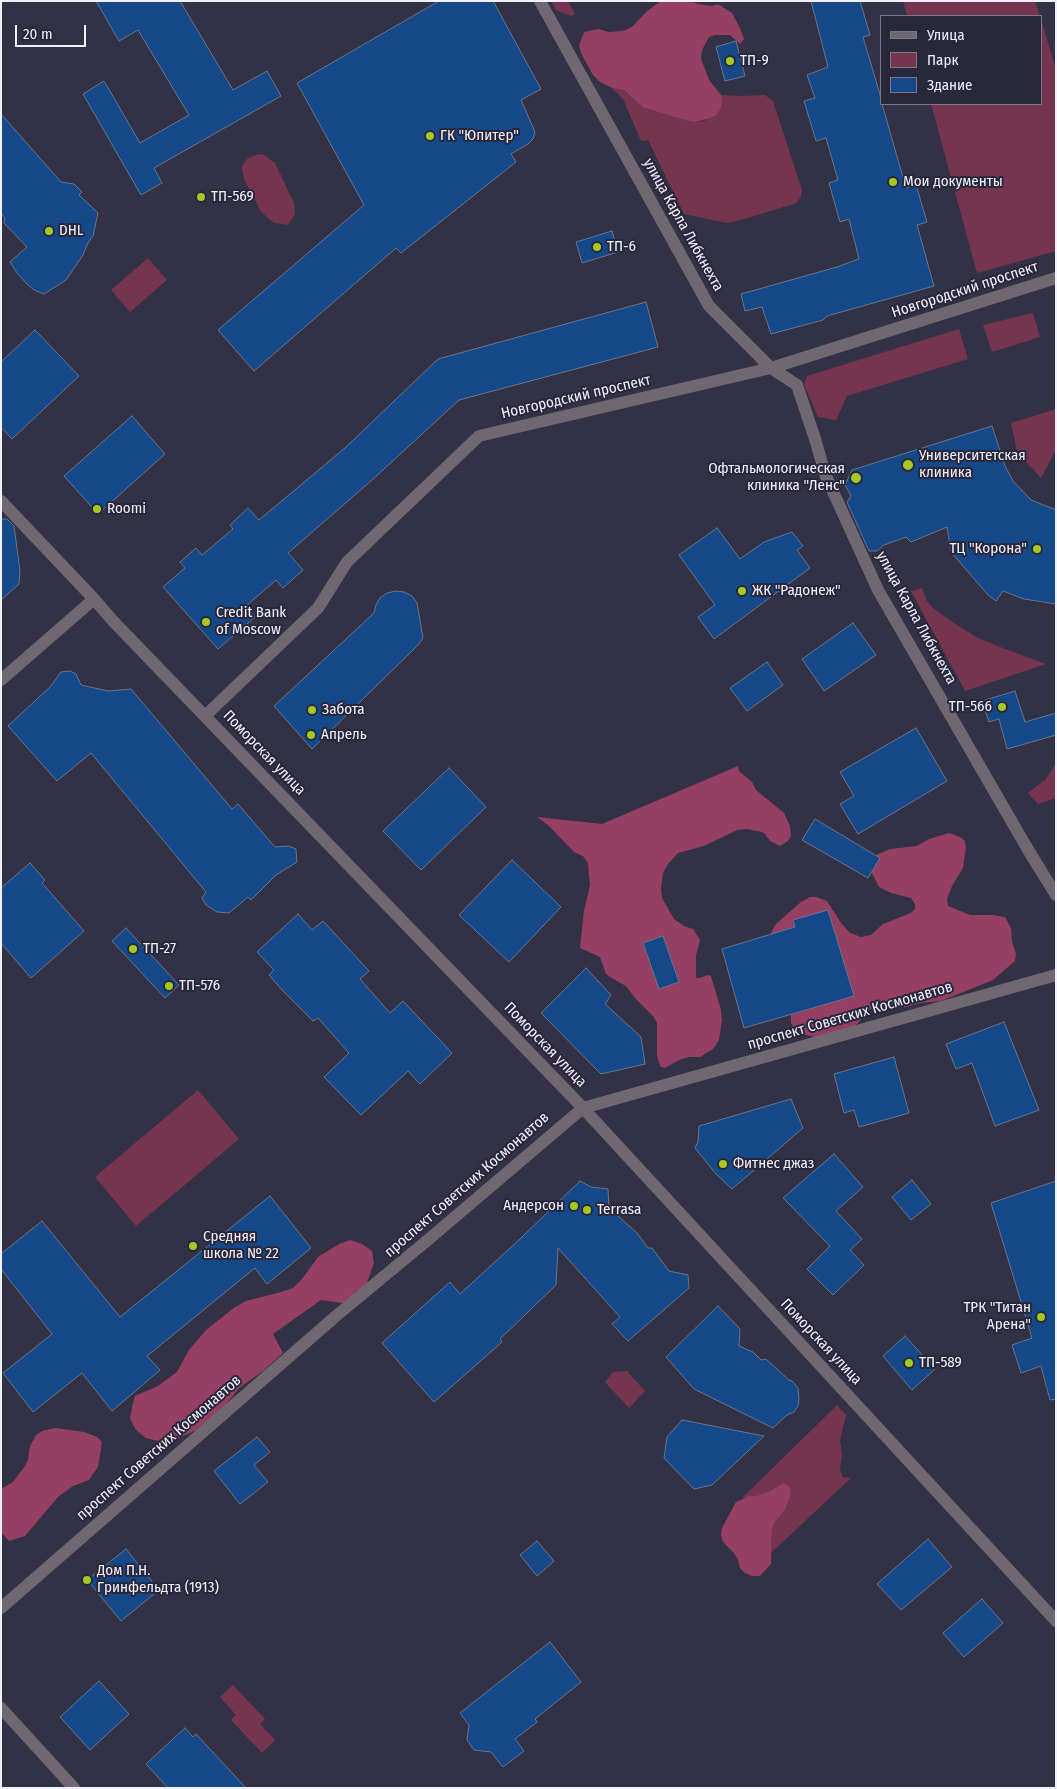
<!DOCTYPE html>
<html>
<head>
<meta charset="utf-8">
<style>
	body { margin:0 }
	#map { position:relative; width:1057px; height:1789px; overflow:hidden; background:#333145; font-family:"Fira Sans Condensed",sans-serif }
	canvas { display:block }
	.frame { position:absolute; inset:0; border:2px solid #f1f0fd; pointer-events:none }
	.legend { position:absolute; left:880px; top:15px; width:162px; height:90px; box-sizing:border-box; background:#29273a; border:1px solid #797788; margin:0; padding:6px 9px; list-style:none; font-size:15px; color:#f1f0fd }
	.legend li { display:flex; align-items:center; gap:10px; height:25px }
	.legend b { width:25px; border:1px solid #797788 }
	.scale { position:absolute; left:15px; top:25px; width:71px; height:22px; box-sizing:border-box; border:2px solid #f1f0fd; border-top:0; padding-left:6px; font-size:15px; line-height:18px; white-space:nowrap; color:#f1f0fd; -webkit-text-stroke:4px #29273a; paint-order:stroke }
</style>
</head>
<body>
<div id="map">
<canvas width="1057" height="1789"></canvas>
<div class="frame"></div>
<ul class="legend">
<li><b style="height:6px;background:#706871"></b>Улица</li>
<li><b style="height:14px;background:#76354f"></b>Парк</li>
<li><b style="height:14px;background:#144888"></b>Здание</li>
</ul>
<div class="scale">20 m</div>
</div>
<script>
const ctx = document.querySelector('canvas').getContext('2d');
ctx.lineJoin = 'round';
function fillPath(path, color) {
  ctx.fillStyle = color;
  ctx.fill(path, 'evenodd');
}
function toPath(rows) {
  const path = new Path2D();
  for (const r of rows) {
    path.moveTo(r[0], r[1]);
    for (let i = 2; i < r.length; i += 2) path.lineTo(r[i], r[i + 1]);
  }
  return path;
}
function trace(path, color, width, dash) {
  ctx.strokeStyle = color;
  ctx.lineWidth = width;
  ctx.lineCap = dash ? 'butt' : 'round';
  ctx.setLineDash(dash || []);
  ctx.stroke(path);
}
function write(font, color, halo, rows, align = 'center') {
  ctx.font = font + ' "Fira Sans Condensed",sans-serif';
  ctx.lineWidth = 4;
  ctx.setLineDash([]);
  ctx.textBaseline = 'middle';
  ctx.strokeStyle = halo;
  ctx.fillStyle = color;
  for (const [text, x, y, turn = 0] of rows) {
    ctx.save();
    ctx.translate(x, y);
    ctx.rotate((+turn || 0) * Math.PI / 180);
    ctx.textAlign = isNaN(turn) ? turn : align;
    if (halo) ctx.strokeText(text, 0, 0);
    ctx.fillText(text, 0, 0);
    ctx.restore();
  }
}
fillPath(toPath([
	[551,1,568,1,575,14,571,16,556,10],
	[903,1,1035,1,1040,16,907,16],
	[1041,19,1056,70,1056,251,977,273,931,104,1041,104],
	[612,88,624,90,644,108,650,110,695,122,704,121,717,115,721,108,721,95,743,96,765,95,773,101,802,190,801,196,797,203,744,219,727,223,684,214,648,140,641,141,623,99],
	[259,154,264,155,275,163,294,203,295,214,288,225,274,223,261,212,244,179,242,168,244,163,248,158],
	[148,258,167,280,130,312,111,290],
	[1033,313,1040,337,992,352,983,325],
	[959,329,968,359,847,396,836,420,818,417,804,385,807,376],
	[1056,409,1056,450,1041,478,1017,452,1011,423],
	[922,588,927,601,934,609,957,625,978,638,1000,647,1046,664,965,691,911,591],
	[1056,763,1056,798,1038,804,1028,793,1046,779],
	[198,1090,239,1139,136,1226,95,1177],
	[627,1371,645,1391,629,1408,605,1382,613,1372],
	[837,1405,846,1415,840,1440,842,1455,840,1470,843,1477,851,1478,771,1553,772,1529,775,1522,785,1510,791,1494,783,1483,770,1491,756,1496,742,1498],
	[233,1685,265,1719,260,1724,275,1740,262,1753,231,1720,236,1715,220,1697]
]), '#76354f');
fillPath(toPath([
	[661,1,690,1,698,4,711,6,718,4,732,13,740,28,744,39,740,44,730,35,715,35,709,37,702,50,701,59,709,80,721,95,722,101,721,108,717,115,711,118,695,122,689,121,644,108,624,90,612,88,600,82,593,75,582,55,579,46,584,32,599,29,608,32,623,31,632,27,647,11],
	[738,766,739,771,752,782,756,790,784,813,790,826,791,836,788,841,780,846,770,841,765,834,762,832,747,829,737,830,704,846,678,853,668,864,663,873,661,888,662,898,674,919,684,926,693,929,700,940,696,955,696,978,700,978,707,975,711,976,721,1010,722,1020,719,1040,713,1049,700,1057,689,1057,679,1060,665,1068,661,1067,659,1063,657,1055,657,1023,653,1016,636,999,626,986,610,977,606,974,600,957,580,948,584,911,590,885,588,863,583,856,574,852,549,826,537,817,602,824],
	[949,833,960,837,965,841,966,847,963,868,952,886,947,899,948,906,970,915,993,915,1005,917,1011,928,1012,941,1016,954,1015,961,993,980,941,1001,920,1003,906,1007,877,1008,870,1009,856,1025,824,1039,797,1033,791,1023,791,1011,767,940,776,924,801,902,810,897,816,897,827,901,841,923,850,933,861,937,871,935,883,924,911,913,915,909,915,904,911,898,891,893,879,887,868,865,874,856,890,849,917,846,929,839],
	[350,1240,362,1244,372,1251,374,1263,365,1288,355,1292,348,1304,321,1300,273,1334,283,1353,263,1371,239,1388,219,1413,198,1429,171,1442,158,1441,146,1438,136,1430,130,1419,132,1407,135,1396,158,1386,177,1372,189,1350,206,1330,235,1307,246,1301,281,1292,293,1288,302,1279,318,1257,339,1244],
	[55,1428,84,1432,97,1437,102,1442,98,1467,89,1480,73,1486,58,1497,25,1536,9,1541,1,1532,1,1489,13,1482,25,1466,28,1460,30,1446,36,1435,42,1431],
	[783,1483,789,1486,791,1494,785,1510,775,1522,772,1529,771,1564,760,1576,752,1576,745,1573,740,1568,738,1560,734,1553,723,1542,721,1535,722,1528,736,1502,749,1496,756,1496,770,1491]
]), '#954063');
const building = toPath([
	[96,1,180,1,233,90,267,71,281,96,154,168,162,183,141,195,83,94,104,81,140,143,189,115,138,30,119,41,96,1],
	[439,1,493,1,541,89,521,100,535,132,533,139,528,144,511,154,516,162,401,253,396,248,254,371,218,330,364,205,297,83,439,1],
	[811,1,860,1,870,35,863,37,881,98,881,104,882,104,906,188,916,185,927,222,917,225,934,286,827,316,823,320,771,334,762,307,745,311,741,294,837,267,859,259,849,219,840,222,829,183,838,180,826,138,816,141,804,101,815,98,807,75,828,67,811,1],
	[736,41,745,76,725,81,716,47,736,41],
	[1,114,61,182,74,184,82,192,79,195,98,213,93,236,88,243,83,255,66,280,44,294,34,290,27,284,17,273,10,262,27,247,4,223,5,218,1,213,1,114],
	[612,231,618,252,582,263,576,242,612,231],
	[646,302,658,347,459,400,372,480,288,553,303,570,283,588,276,580,246,606,255,617,218,649,163,587,185,568,180,562,196,548,202,555,233,529,230,525,248,508,259,520,345,448,438,359,646,302],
	[35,330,79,376,12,439,1,427,1,362,35,330],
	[132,416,165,454,98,514,64,476,132,416],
	[992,426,1005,466,1013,481,1031,500,1056,510,1056,604,1024,599,1003,591,996,601,988,595,951,552,947,527,911,542,906,537,884,545,877,551,869,551,847,502,851,496,845,485,852,470,992,426],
	[1,519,7,519,14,526,20,571,19,584,1,600,1,519],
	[717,528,740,559,764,542,792,532,803,546,797,550,810,568,714,639,698,617,715,605,679,555,717,528],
	[396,591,404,592,412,596,417,603,423,638,418,645,312,749,274,706,374,613,376,605,380,598,387,593,396,591],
	[853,623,876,655,824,691,802,659,853,623],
	[767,662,783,685,747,711,730,688,767,662],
	[70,671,76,674,81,685,108,691,131,689,232,809,238,804,275,847,289,846,296,849,297,862,276,875,251,900,248,897,229,913,217,912,206,905,202,898,206,892,91,753,57,781,8,726,51,686,61,672,70,671],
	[1015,691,1025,722,1056,713,1056,735,1007,749,999,719,989,722,982,701,1015,691],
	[916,728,947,781,858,834,840,804,854,796,840,772,916,728],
	[449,768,486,807,421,870,383,831,449,768],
	[815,819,880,858,868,878,802,840,815,819],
	[512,860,561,907,509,962,459,915,512,860],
	[30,863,45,880,42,883,84,931,31,978,1,943,1,888,30,863],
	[828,910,854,996,744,1028,722,949,795,927,793,920,828,910],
	[298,914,312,930,323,921,369,971,360,979,390,1013,403,1001,452,1053,420,1084,408,1071,361,1115,324,1077,349,1053,318,1018,313,1021,284,992,269,975,274,970,257,952,298,914],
	[126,928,179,985,165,998,112,941,126,928],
	[663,936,679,982,659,989,643,943,663,936],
	[586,968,611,995,605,1004,641,1037,645,1064,601,1074,541,1013,586,968],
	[1004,1022,1039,1110,995,1126,972,1063,956,1069,946,1044,1004,1022],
	[894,1057,909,1113,859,1127,854,1110,844,1113,834,1074,894,1057],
	[791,1099,803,1128,732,1189,716,1174,695,1148,698,1142,699,1126,791,1099],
	[834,1154,863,1187,836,1211,862,1239,850,1250,864,1265,833,1295,807,1269,830,1246,783,1198,834,1154],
	[912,1180,931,1204,911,1220,892,1197,912,1180],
	[580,1181,591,1187,608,1189,609,1208,637,1233,648,1248,652,1248,669,1271,688,1275,689,1288,628,1341,612,1324,620,1317,558,1248,556,1285,500,1339,502,1342,434,1402,382,1343,450,1282,460,1294,521,1238,580,1181],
	[1056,1181,1056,1399,1050,1400,1041,1366,1021,1373,1012,1345,1032,1338,991,1203,1056,1181],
	[270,1196,311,1248,267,1284,255,1268,147,1356,160,1370,112,1411,82,1373,33,1412,3,1373,52,1334,1,1269,1,1254,42,1221,120,1317,270,1196],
	[718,1306,740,1329,739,1346,753,1352,761,1360,766,1359,789,1380,792,1381,798,1388,799,1398,798,1406,794,1412,787,1415,773,1428,694,1389,666,1357,718,1306],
	[905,1336,935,1369,912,1390,883,1356,905,1336],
	[682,1420,764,1436,712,1485,694,1489,664,1458,667,1437,682,1420],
	[257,1437,270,1452,254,1465,268,1482,240,1504,214,1471,257,1437],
	[928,1539,952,1567,901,1610,877,1584,928,1539],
	[537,1541,554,1561,537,1576,520,1555,537,1541],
	[126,1549,159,1590,121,1621,87,1580,126,1549],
	[982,1599,1003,1623,964,1657,943,1633,982,1599],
	[550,1642,581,1682,535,1719,537,1722,515,1739,524,1751,503,1767,491,1752,474,1750,467,1740,469,1725,460,1713,550,1642],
	[99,1681,129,1714,90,1750,60,1717,99,1681],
	[185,1728,193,1737,196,1734,246,1788,168,1788,146,1764,185,1728]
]);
fillPath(building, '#144888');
trace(building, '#667589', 1);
trace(toPath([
	[540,1,709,306,771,368,797,385,816,442,825,474,878,590,1027,848,1056,895],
	[1,501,94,599,113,621,583,1108,1056,1621],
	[1,680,94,599],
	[206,715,318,608,347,562,479,436,771,368,1056,278],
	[1,1608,336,1316,429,1239,583,1108,1056,975],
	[1,1708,74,1788]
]), '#706871', 12);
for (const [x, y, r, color] of [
	[730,61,5,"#a4c825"],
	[430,136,5,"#a4c825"],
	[893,182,5,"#a4c825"],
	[201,197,5,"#a4c825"],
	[49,231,5,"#a4c825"],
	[597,247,5,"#a4c825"],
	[908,465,6,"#a4c825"],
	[856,478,6,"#a4c825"],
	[97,509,5,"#a4c825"],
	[1037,549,5,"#a4c825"],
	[742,591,5,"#a4c825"],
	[206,622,5,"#a4c825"],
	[1002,707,5,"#a4c825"],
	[312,710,5,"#a4c825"],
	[311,735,5,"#a4c825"],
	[133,949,5,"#a4c825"],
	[169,986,5,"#a4c825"],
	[723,1164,5,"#a4c825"],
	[574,1206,5,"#a4c825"],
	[587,1210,5,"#a4c825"],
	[193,1246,5,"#a4c825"],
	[1041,1317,5,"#a4c825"],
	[909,1363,5,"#a4c825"],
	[87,1580,5,"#a4c825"]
]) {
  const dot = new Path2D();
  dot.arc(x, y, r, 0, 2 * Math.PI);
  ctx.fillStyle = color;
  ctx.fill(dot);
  trace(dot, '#29273a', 2);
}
write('15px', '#f1f0fd', '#29273a', [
	["ТП-9",740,61],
	["ГК \"Юпитер\"",440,136],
	["Мои документы",903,182],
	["ТП-569",211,197],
	["DHL",59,231],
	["ТП-6",607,247],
	["Университетская",919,456],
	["клиника",919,473],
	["Офтальмологическая",845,469,"right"],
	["клиника \"Ленс\"",845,486,"right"],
	["Roomi",107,509],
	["ТЦ \"Корона\"",1027,549,"right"],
	["ЖК \"Радонеж\"",752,591],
	["Credit Bank",216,613],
	["of Moscow",216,630],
	["ТП-566",992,707,"right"],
	["Забота",322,710],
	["Апрель",321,735],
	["ТП-27",143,949],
	["ТП-576",179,986],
	["Фитнес джаз",733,1164],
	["Андерсон",564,1206,"right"],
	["Terrasa",597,1210],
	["Средняя",203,1237],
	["школа № 22",203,1254],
	["ТРК \"Титан",1031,1308,"right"],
	["Арена\"",1031,1325,"right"],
	["ТП-589",919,1363],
	["Дом П.Н.",97,1571],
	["Гринфельдта (1913)",97,1588]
], 'left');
write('15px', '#f1f0fd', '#29273a', [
	["улица Карла Либкнехта",683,225,61],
	["Новгородский проспект",965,290,-18],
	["Новгородский проспект",576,397,-13],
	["улица Карла Либкнехта",916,618,61],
	["Поморская улица",264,753,46],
	["проспект Советских Космонавтов",850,1016,-16],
	["Поморская улица",545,1045,46],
	["проспект Советских Космонавтов",467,1185,-41],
	["Поморская улица",821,1342,47],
	["проспект Советских Космонавтов",159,1448,-41]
]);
</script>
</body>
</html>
